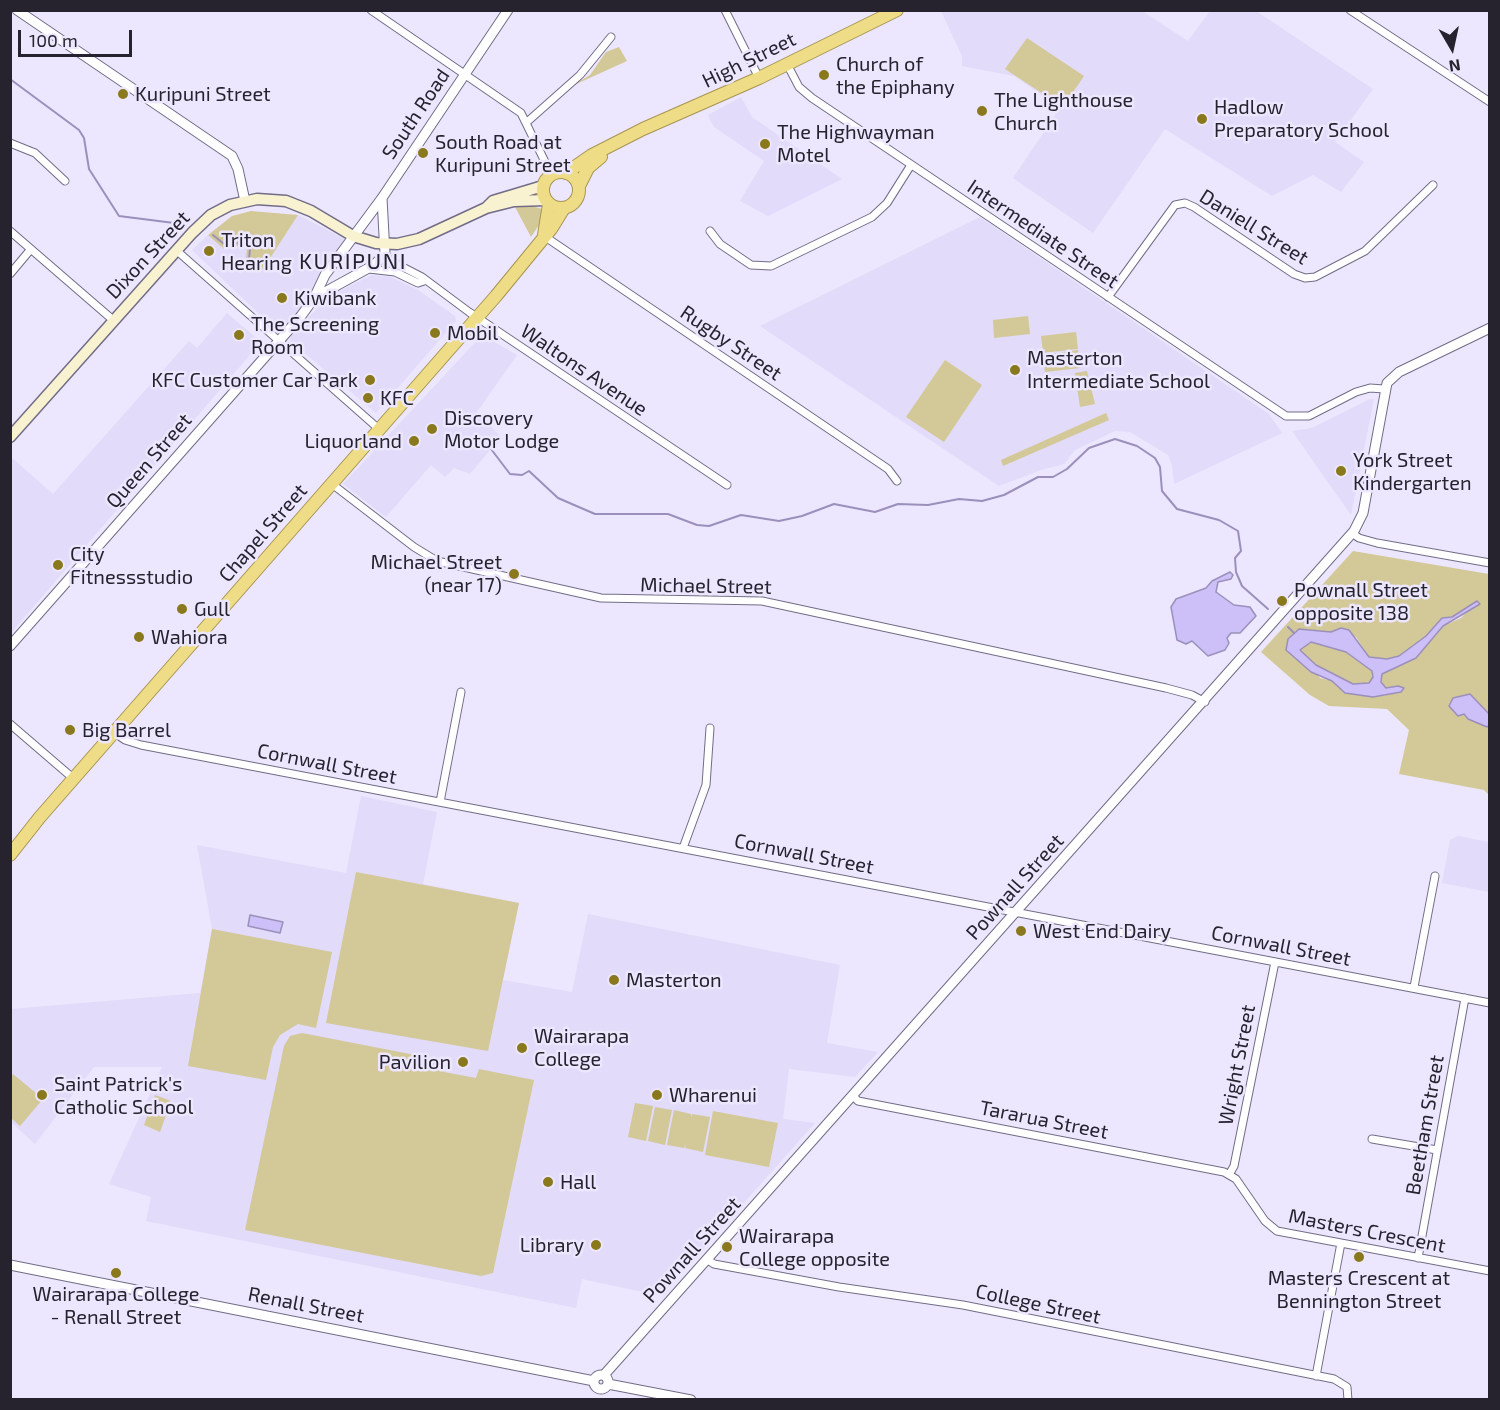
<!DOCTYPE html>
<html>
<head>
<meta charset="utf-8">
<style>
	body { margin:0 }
	#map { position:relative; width:1500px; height:1410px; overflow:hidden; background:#ece7ff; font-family:"Exo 2",sans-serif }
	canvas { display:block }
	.frame { position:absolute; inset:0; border:12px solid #26232e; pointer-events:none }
	.north { position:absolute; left:1422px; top:18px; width:60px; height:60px; -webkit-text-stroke:4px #ece7ff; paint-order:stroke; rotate:171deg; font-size:16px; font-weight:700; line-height:24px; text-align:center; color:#26232e }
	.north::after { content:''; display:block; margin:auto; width:21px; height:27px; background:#26232e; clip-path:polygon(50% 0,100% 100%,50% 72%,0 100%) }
	.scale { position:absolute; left:18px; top:30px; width:114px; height:27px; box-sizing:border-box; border:3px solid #26232e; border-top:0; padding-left:8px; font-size:18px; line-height:21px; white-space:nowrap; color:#26232e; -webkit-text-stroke:4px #ece7ff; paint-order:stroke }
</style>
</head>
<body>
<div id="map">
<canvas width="1500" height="1410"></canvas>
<div class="frame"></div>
<div class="north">N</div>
<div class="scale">100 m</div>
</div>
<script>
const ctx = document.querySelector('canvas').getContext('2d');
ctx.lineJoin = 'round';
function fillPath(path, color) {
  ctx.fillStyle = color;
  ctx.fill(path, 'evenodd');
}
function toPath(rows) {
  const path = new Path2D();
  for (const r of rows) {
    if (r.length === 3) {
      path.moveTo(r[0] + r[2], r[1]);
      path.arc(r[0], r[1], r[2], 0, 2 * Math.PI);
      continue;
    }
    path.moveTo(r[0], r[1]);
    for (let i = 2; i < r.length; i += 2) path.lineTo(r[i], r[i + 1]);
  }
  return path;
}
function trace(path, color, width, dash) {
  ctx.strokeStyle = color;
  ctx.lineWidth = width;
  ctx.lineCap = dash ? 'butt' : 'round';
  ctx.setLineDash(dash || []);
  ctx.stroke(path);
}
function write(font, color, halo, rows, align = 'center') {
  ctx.font = font + ' "Exo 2",sans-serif';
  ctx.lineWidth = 5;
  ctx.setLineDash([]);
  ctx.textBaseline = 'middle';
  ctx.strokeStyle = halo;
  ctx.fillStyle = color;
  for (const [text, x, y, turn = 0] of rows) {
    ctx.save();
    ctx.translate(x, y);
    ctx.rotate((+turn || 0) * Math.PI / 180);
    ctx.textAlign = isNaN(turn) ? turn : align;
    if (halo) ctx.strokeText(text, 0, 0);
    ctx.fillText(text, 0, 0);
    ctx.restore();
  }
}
fillPath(toPath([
	[941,11,1142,11,1188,41,1210,11,1256,11,1373,89,1335,142,1364,162,1341,192,1313,175,1272,196,1165,129,1093,233,1013,178,1060,108,1014,76,962,66,962,56],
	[741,97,752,117,842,179,768,216,740,201,764,161,714,127,708,115],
	[298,215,345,239,295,316,277,331,192,250,208,235,224,249,243,245,247,249,255,269,258,265,263,268],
	[980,217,1269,414,1282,433,1174,484,1172,465,1168,455,1130,432,1115,431,1075,450,1064,464,1041,470,999,486,760,326],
	[372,275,391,277,418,290,455,316,456,321,376,413,301,350,292,347,290,341,291,334,331,295],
	[227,313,261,342,11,633,11,457,53,494,189,341,197,348],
	[482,335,517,355,477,412,501,437,470,474,454,468,445,477,431,465,386,517,343,484],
	[1370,399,1374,399,1351,515,1292,431,1312,428],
	[361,796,437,812,423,884,519,903,503,980,572,992,588,914,840,965,827,1043,878,1052,855,1077,789,1069,783,1119,815,1123,661,1296,582,1279,576,1308,146,1221,151,1197,109,1184,162,1067,94,1067,35,1144,11,1122,11,1009,200,993,212,929,197,845,346,873],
	[1458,836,1489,842,1489,892,1442,883,1450,840]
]), '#e2dbf9');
fillPath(toPath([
	[1027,38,1084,76,1063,107,1005,69],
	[619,47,627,61,572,86,590,75,606,52],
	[526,204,542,209,543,219,531,237,515,207],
	[251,211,298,215,263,269,258,265,255,269,246,258,247,249,243,245,224,249,208,235,232,216],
	[1028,316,1030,334,994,338,993,320],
	[1076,332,1078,349,1043,353,1041,336],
	[1078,350,1080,368,1045,372,1043,355],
	[945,360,982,385,944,442,906,417],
	[1087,371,1095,404,1080,407,1075,373],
	[1106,413,1109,420,1003,466,1001,460],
	[1353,551,1489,574,1489,714,1470,694,1464,714,1468,719,1487,727,1489,725,1489,795,1484,790,1399,774,1409,730,1387,709,1329,706,1310,695,1261,652],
	[1477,601,1461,618,1443,626,1429,641,1382,674,1381,683,1386,688,1398,686,1401,692,1387,695,1373,697,1345,693,1332,681,1320,678,1288,639,1299,629,1331,632,1356,637,1369,657,1387,659,1399,656,1426,636,1442,618,1452,617],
	[1311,642,1346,652,1372,671,1373,677,1369,683,1353,685,1316,665,1299,650],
	[356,872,519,903,488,1051,326,1023],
	[212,929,332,952,316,1028,298,1024,280,1035,273,1047,266,1080,188,1066],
	[302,1033,446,1061,444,1072,476,1078,479,1069,534,1080,493,1273,481,1276,245,1230,284,1046,290,1036],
	[13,1074,43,1099,20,1126,11,1118,11,1078],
	[155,1095,171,1101,160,1132,144,1125],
	[635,1103,653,1106,646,1141,628,1137],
	[655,1107,672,1110,665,1145,648,1141],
	[674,1110,691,1114,691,1117,692,1114,710,1117,703,1152,685,1148,686,1144,684,1148,667,1145],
	[713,1111,778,1123,769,1167,705,1155]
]), '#d3c897');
const water = toPath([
	[1230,572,1233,575,1231,579,1218,582,1216,592,1234,605,1250,607,1256,616,1240,633,1231,633,1227,638,1229,643,1225,650,1208,656,1192,641,1186,644,1177,640,1171,607,1176,599,1206,588,1212,581,1230,572],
	[1477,601,1480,604,1443,626,1416,658,1382,674,1381,682,1386,688,1398,686,1404,688,1401,692,1373,697,1345,693,1332,681,1311,672,1286,650,1288,639,1299,629,1331,632,1341,628,1349,630,1369,657,1387,659,1399,656,1426,636,1442,618,1452,617,1477,601],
	[1311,642,1346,652,1372,671,1373,677,1369,683,1353,684,1316,665,1300,650,1311,642],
	[1470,694,1489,714,1489,725,1487,727,1468,719,1464,714,1458,716,1449,706,1453,698,1470,694],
	[250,915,283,922,280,933,248,926,250,915]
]);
fillPath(water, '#cdbff7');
trace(water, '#9b90bb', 1.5);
trace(toPath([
	[10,79,79,130,84,138,89,169,119,216,182,224],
	[213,235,224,244,244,243,250,248,249,260,254,266],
	[491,449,510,474,522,475,529,471,558,498,595,514,668,514,697,525,709,526,741,515,779,521,802,516,834,504,875,512,898,504,928,505,959,499,982,501,1004,495,1038,477,1053,477,1067,469,1089,448,1115,439,1137,446,1155,458,1160,467,1162,491,1177,509,1219,520,1238,531,1241,551,1235,558,1236,572,1242,586,1268,609],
	[1288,627,1294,633]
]), '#9b90bb', 2);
const minor = toPath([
	[371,10,521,113,551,174],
	[725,10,759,78],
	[1350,10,1490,102],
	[787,64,799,87,812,98,1286,416,1309,416,1356,392,1370,388,1384,389],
	[527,122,580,75,611,37],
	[10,143,35,153,65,181],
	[10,231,113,320],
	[710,231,720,244,751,265,771,266,872,217,887,203,911,165],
	[544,236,888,469,897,481],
	[176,250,380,430],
	[385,254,389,260,422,277,469,312,727,485],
	[369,269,395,272,418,283,424,281],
	[10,274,31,249],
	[1108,297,1175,205,1185,203,1194,207,1294,274,1305,278,1315,277,1365,251,1433,185],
	[332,484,414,547,437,561,601,598,762,601,1166,688,1192,695,1205,702],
	[1352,533,1359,538,1377,543,1490,563],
	[10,724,74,779],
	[115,733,125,740,141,745,1490,1003],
	[440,802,461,692],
	[683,848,706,785,710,728],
	[1414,987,1435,876],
	[853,1096,858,1101,1224,1172,1236,1179,1265,1221,1277,1231,1490,1271],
	[1372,1139,1437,1150],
	[1230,1173,1234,1166,1275,962],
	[1418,1258,1465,998],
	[708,1260,714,1264,839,1287,963,1305,1334,1379,1347,1387,1348,1400],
	[1316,1376,1341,1243]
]);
const tertiary = toPath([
	[17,10,232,156,238,169,245,201],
	[314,298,374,265,385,254,382,198],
	[10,646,301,316,314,298,325,275,382,198,508,10],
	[10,1265,594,1381],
	[601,1382,7],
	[604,1375,1354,531,1363,513,1387,383,1399,372,1490,328],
	[608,1384,691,1400]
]);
const secondary = toPath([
	[486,208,493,201,543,186],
	[10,437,192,233,211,215,230,205,257,199,286,201,311,211,353,236,376,243,397,244,419,239,486,208,514,201,546,200]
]);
const trunk = toPath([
	[561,190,18],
	[566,173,592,155,643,129,759,78,897,10],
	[579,186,588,168,601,157],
	[544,235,549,204],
	[10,855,40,817,496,296,551,229,564,208]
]);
trace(minor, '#726c87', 9);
trace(tertiary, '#726c87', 11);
trace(secondary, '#726c87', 13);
trace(trunk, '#a69553', 14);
trace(minor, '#fff', 7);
trace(tertiary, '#fff', 9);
trace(secondary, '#f9f2d1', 10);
trace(trunk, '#efdc86', 12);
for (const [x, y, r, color] of [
	[824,75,6,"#8a781c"],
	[123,94,6,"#8a781c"],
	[982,111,6,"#8a781c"],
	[1202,119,6,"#8a781c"],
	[765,144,6,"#8a781c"],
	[423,153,6,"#8a781c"],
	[209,251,6,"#8a781c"],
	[282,298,6,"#8a781c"],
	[435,333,6,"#8a781c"],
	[239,335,6,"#8a781c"],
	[1015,370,6,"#8a781c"],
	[370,380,6,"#8a781c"],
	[368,398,6,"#8a781c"],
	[432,429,6,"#8a781c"],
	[414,441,6,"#8a781c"],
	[1341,471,6,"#8a781c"],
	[58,565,6,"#8a781c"],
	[514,574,6,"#8a781c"],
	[1282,601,6,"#8a781c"],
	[182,609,6,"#8a781c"],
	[139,637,6,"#8a781c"],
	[70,730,6,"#8a781c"],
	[1021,931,6,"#8a781c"],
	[614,980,6,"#8a781c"],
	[522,1048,6,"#8a781c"],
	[463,1062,6,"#8a781c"],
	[42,1095,6,"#8a781c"],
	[657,1095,6,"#8a781c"],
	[548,1182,6,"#8a781c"],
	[596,1245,6,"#8a781c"],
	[727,1247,6,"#8a781c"],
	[1359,1257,6,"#8a781c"],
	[116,1273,6,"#8a781c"]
]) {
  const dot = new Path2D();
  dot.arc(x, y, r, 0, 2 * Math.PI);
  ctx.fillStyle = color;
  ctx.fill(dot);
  trace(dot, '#ece7ff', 2);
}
write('20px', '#26232e', '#ece7ff', [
	["High Street",749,60,-26],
	["South Road",416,114,-56],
	["Daniell Street",1254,227,32],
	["Intermediate Street",1043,234,34],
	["Dixon Street",148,255,-47],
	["Rugby Street",731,343,34],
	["Waltons Avenue",584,370,34],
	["Queen Street",149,461,-49],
	["Chapel Street",263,533,-49],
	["Michael Street",706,586,1],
	["Cornwall Street",327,764,11],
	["Cornwall Street",804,854,11],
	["Pownall Street",1015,887,-48],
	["Cornwall Street",1281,946,11],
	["Wright Street",1237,1065,-79],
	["Tararua Street",1044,1120,11],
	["Beetham Street",1425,1125,-80],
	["Masters Crescent",1367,1231,11],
	["Pownall Street",692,1250,-48],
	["College Street",1038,1304,12],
	["Renall Street",306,1305,11]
]);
write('20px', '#26232e', '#ece7ff', [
	["Church of",836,64],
	["the Epiphany",836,87],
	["Kuripuni Street",135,94],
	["The Lighthouse",994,100],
	["Church",994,123],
	["Hadlow",1214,107],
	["Preparatory School",1214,130],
	["The Highwayman",777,132],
	["Motel",777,155],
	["South Road at",435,142],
	["Kuripuni Street",435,165],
	["Triton",221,240],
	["Hearing",221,263],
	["Kiwibank",294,298],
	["The Screening",251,324],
	["Room",251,347],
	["Mobil",447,333],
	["Masterton",1027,358],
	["Intermediate School",1027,381],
	["KFC Customer Car Park",358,380,"right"],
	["KFC",380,398],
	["Discovery",444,418],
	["Motor Lodge",444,441],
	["Liquorland",402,441,"right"],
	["York Street",1353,460],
	["Kindergarten",1353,483],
	["City",70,554],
	["Fitnessstudio",70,577],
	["Michael Street",502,562,"right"],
	["(near 17)",502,585,"right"],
	["Pownall Street",1294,590],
	["opposite 138",1294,613],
	["Gull",194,609],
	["Wahiora",151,637],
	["Big Barrel",82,730],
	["West End Dairy",1033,931],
	["Masterton",626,980],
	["Wairarapa",534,1036],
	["College",534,1059],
	["Pavilion",451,1062,"right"],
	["Saint Patrick's",54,1084],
	["Catholic School",54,1107],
	["Wharenui",669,1095],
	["Hall",560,1182],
	["Wairarapa",739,1236],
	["College opposite",739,1259],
	["Library",584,1245,"right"],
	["Masters Crescent at",1359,1278,"center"],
	["Bennington Street",1359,1301,"center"],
	["Wairarapa College",116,1294,"center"],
	["- Renall Street",116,1317,"center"]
], 'left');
ctx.letterSpacing = '1.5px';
write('22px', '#26232e', '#ece7ff', [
	["KURIPUNI",353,262]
]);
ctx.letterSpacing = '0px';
</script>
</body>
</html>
